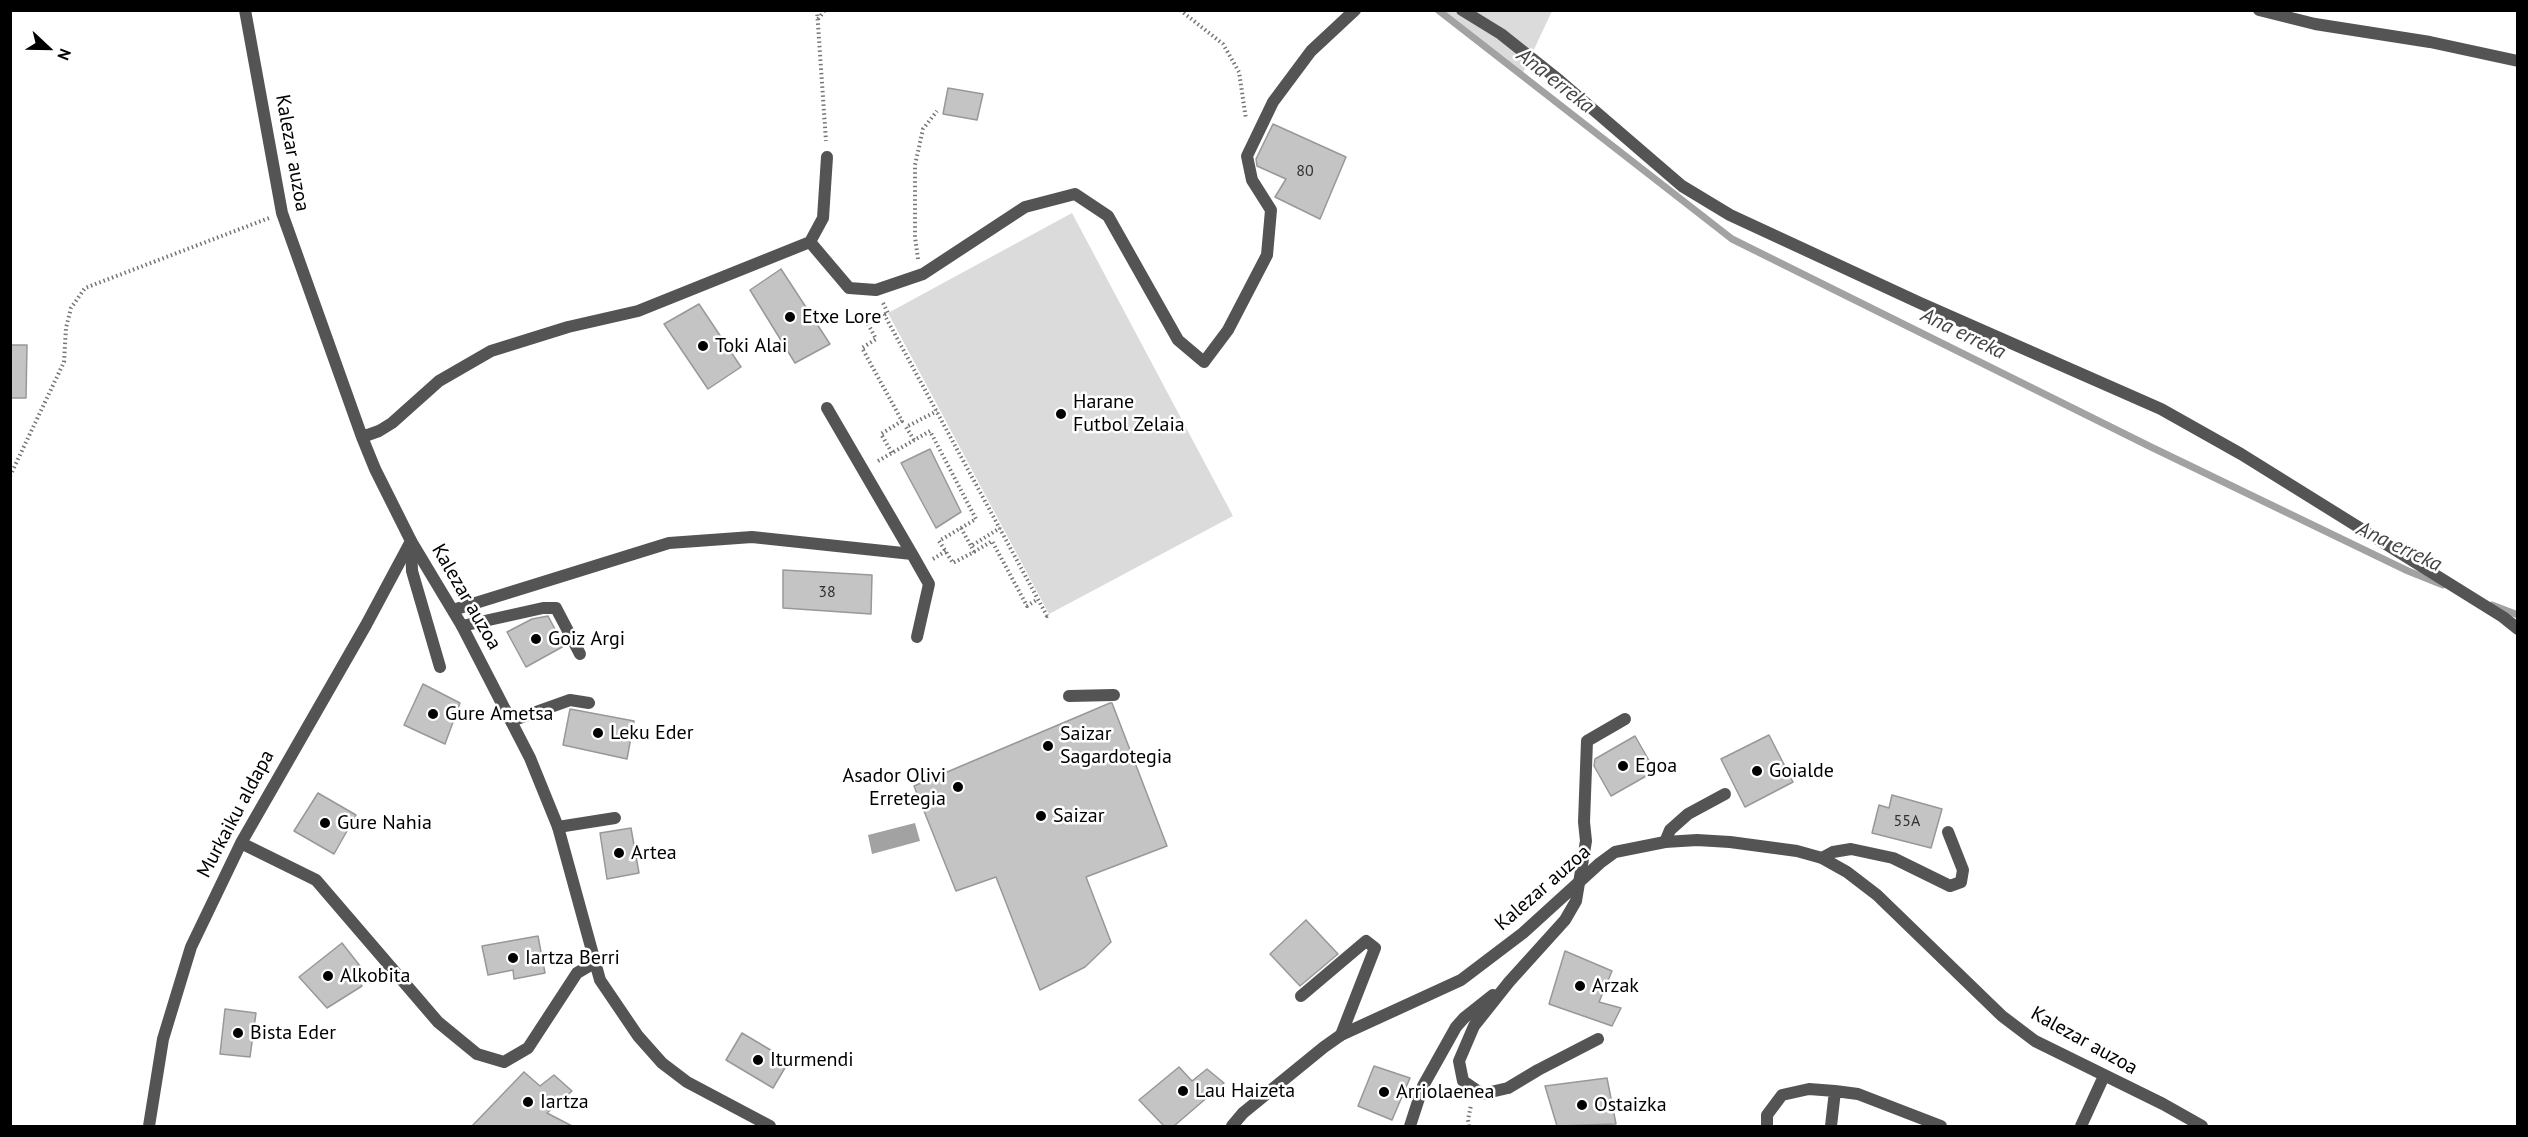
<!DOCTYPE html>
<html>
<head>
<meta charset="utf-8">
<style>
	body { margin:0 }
	#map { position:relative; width:2528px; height:1137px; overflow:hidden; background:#fff; font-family:"PT Sans",sans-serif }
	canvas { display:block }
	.frame { position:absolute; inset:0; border:12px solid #000; pointer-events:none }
	.north { position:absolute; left:18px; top:18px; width:60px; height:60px; -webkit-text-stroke:4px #fff; paint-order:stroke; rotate:112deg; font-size:16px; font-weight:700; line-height:24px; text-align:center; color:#000 }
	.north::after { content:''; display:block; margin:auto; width:21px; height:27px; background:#000; clip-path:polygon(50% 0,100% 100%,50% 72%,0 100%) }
</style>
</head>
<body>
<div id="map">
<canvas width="2528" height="1137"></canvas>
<div class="frame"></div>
<div class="north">N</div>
</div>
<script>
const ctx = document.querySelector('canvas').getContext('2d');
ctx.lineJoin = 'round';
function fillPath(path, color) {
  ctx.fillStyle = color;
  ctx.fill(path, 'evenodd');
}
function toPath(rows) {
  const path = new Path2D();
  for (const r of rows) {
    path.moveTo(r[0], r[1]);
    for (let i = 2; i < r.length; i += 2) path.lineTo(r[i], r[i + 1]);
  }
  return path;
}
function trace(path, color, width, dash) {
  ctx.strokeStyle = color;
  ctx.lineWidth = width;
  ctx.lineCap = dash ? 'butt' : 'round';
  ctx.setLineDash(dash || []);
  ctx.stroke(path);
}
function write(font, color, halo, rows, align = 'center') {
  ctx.font = font + ' "PT Sans",sans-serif';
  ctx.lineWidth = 5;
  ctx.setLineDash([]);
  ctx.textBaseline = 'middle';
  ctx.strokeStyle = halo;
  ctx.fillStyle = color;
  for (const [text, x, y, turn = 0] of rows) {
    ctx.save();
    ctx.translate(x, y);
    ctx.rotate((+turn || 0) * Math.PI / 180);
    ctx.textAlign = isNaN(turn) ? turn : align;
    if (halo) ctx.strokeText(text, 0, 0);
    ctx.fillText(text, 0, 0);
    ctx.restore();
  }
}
fillPath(toPath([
	[1438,11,1552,11,1522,75],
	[1072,213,1233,516,1049,614,888,313]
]), '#dbdbdb');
fillPath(toPath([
	[915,823,920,841,872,854,868,835]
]), '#a2a2a2');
trace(toPath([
	[1438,10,1732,239,2151,447,2408,571,2443,585],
	[2492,605,2518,615]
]), '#a2a2a2', 7);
const building = toPath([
	[948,88,983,94,977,120,943,114,948,88],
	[1273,124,1346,157,1320,219,1275,197,1286,179,1257,166,1256,159,1273,124],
	[781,269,830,344,795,363,750,290,781,269],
	[699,304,741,367,708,389,664,324,699,304],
	[10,345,27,345,26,398,10,398,10,345],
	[930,449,961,512,936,528,901,463,930,449],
	[783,570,872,575,871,614,783,608,783,570],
	[548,616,564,646,526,667,507,632,532,619,548,616],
	[423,684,460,703,445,744,404,725,423,684],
	[1110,703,1112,703,1167,846,1086,877,1111,942,1085,967,1040,990,996,877,956,891,914,786,1110,703],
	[570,709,634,721,627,759,563,745,570,709],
	[1769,735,1793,782,1745,807,1721,759,1769,735],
	[1635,736,1655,771,1611,796,1594,766,1595,759,1635,736],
	[318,793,356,815,334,854,294,831,318,793],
	[1892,795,1942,809,1931,848,1872,833,1879,805,1889,808,1892,795],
	[631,828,639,873,607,879,600,833,631,828],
	[1306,920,1338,954,1300,986,1270,954,1306,920],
	[538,936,545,973,514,979,513,970,488,975,482,946,538,936],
	[342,943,360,966,353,974,362,986,327,1008,299,977,342,943],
	[1565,951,1612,971,1599,1002,1621,1008,1612,1026,1549,1004,1565,951],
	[225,1009,256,1013,250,1057,220,1054,225,1009],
	[742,1033,789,1061,773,1088,726,1060,742,1033],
	[1374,1066,1410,1078,1392,1120,1358,1106,1374,1066],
	[1179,1067,1192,1081,1207,1069,1224,1083,1174,1126,1164,1126,1139,1100,1179,1067],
	[524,1072,540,1086,554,1075,572,1091,547,1113,572,1126,472,1126,524,1072],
	[1607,1078,1616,1124,1557,1126,1545,1086,1607,1078]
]);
fillPath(building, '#c4c4c4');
trace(building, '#989898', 1.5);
trace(toPath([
	[817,10,826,141],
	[1180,10,1223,44,1239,72,1246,119],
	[818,19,825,10],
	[918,259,915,237,915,165,923,129,937,111],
	[883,303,888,313,867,322,876,339,862,348,902,421,881,434,892,453],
	[884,314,1047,616,1049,614],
	[914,440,906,427,937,411],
	[878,461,930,431,976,519,939,541,953,563,974,552,971,546],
	[10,476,64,362,66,328,71,308,85,288,269,218],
	[961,528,971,546,1000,528],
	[974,552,992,541,1027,606,1038,599],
	[933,559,946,551],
	[1469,1126,1468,1120,1471,1105]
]), '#767676', 4, [1.5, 3]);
trace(toPath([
	[411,541,412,571,440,667],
	[462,626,543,608,556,608,580,654],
	[1069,696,1114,695],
	[511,721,570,700,589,703],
	[558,827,615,818],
	[1665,842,1670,830,1688,814,1725,794],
	[1822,858,1833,852,1851,849,1893,858,1950,886,1961,882,1963,870,1948,832],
	[1301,996,1366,941,1375,948,1341,1035],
	[1598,1039,1538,1070,1508,1088,1482,1094,1463,1081,1459,1061,1474,1026,1509,982,1565,920,1576,901,1586,841,1584,822,1587,741,1625,719],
	[1410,1126,1423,1086,1456,1027,1464,1018,1493,995]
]), '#545454', 12);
trace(toPath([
	[245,10,282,213,362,437,375,469,411,541,462,626,530,758,558,827,600,980,638,1036,662,1063,687,1082,770,1126],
	[1462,10,1501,34,1560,81,1682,186,1730,215,1920,303,2161,409,2241,454,2503,617,2518,629],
	[2259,10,2315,24,2430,42,2518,61],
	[810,242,849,288,876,290,923,274,1025,207,1075,194,1108,216,1178,340,1204,362,1228,330,1267,255,1271,210,1252,180,1247,156,1273,102,1311,51,1355,10],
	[827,408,912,554],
	[362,437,379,431,392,423,439,381,491,351,568,327,638,311,810,242,823,218,827,157],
	[453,610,669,543,752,537,912,554,929,584,917,637],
	[241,843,316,880,438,1022,477,1054,504,1062,528,1048,577,973,594,963],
	[149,1126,163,1039,191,947,241,843,366,625,411,541],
	[1232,1126,1243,1113,1324,1047,1341,1035,1461,980,1523,933,1600,863,1615,852,1665,842,1697,840,1730,842,1797,851,1822,858,1847,872,1877,895,2002,1016,2035,1041,2163,1104,2202,1126],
	[1767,1126,1767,1115,1782,1095,1809,1089,1835,1091],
	[1831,1126,1835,1091,1858,1094,1941,1126],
	[2081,1126,2104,1076]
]), '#545454', 12);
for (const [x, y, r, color] of [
	[790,317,6,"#000"],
	[703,346,6,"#000"],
	[1061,414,6,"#000"],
	[536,639,6,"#000"],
	[433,714,6,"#000"],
	[598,733,6,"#000"],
	[1048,746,6,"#000"],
	[1623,766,6,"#000"],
	[1757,771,6,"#000"],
	[958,787,6,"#000"],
	[1041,816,6,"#000"],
	[325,823,6,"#000"],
	[619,853,6,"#000"],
	[513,958,6,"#000"],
	[328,976,6,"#000"],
	[1580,986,6,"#000"],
	[238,1033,6,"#000"],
	[758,1060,6,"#000"],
	[1183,1091,6,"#000"],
	[1384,1092,6,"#000"],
	[528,1102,6,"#000"],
	[1582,1105,6,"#000"]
]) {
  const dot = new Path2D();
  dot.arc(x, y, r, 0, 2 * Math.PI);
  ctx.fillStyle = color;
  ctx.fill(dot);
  trace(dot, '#fff', 2);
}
write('16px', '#313131', null, [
	["80",1305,171],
	["38",827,592],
	["55A",1907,821]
]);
write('20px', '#000', '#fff', [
	["Kalezar auzoa",292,153,80],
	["Kalezar auzoa",466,597,60],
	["Murkaiku aldapa",236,814,-62],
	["Kalezar auzoa",1543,888,-41],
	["Kalezar auzoa",2084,1041,29]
]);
write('20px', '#000', '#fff', [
	["Etxe Lore",802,317],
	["Toki Alai",715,346],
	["Harane",1073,402],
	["Futbol Zelaia",1073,425],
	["Goiz Argi",548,639],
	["Gure Ametsa",445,714],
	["Leku Eder",610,733],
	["Saizar",1060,734],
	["Sagardotegia",1060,757],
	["Egoa",1635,766],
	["Goialde",1769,771],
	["Asador Olivi",946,776,"right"],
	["Erretegia",946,799,"right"],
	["Saizar",1053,816],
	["Gure Nahia",337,823],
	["Artea",631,853],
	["Iartza Berri",525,958],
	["Alkobita",340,976],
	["Arzak",1592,986],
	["Bista Eder",250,1033],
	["Iturmendi",770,1060],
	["Lau Haizeta",1195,1091],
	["Arriolaenea",1396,1092],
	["Iartza",540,1102],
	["Ostaizka",1594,1105]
], 'left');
write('italic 21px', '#434343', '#fff', [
	["Ana erreka",1555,81,38],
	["Ana erreka",1963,334,26],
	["Ana erreka",2399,547,25]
]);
</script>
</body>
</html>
